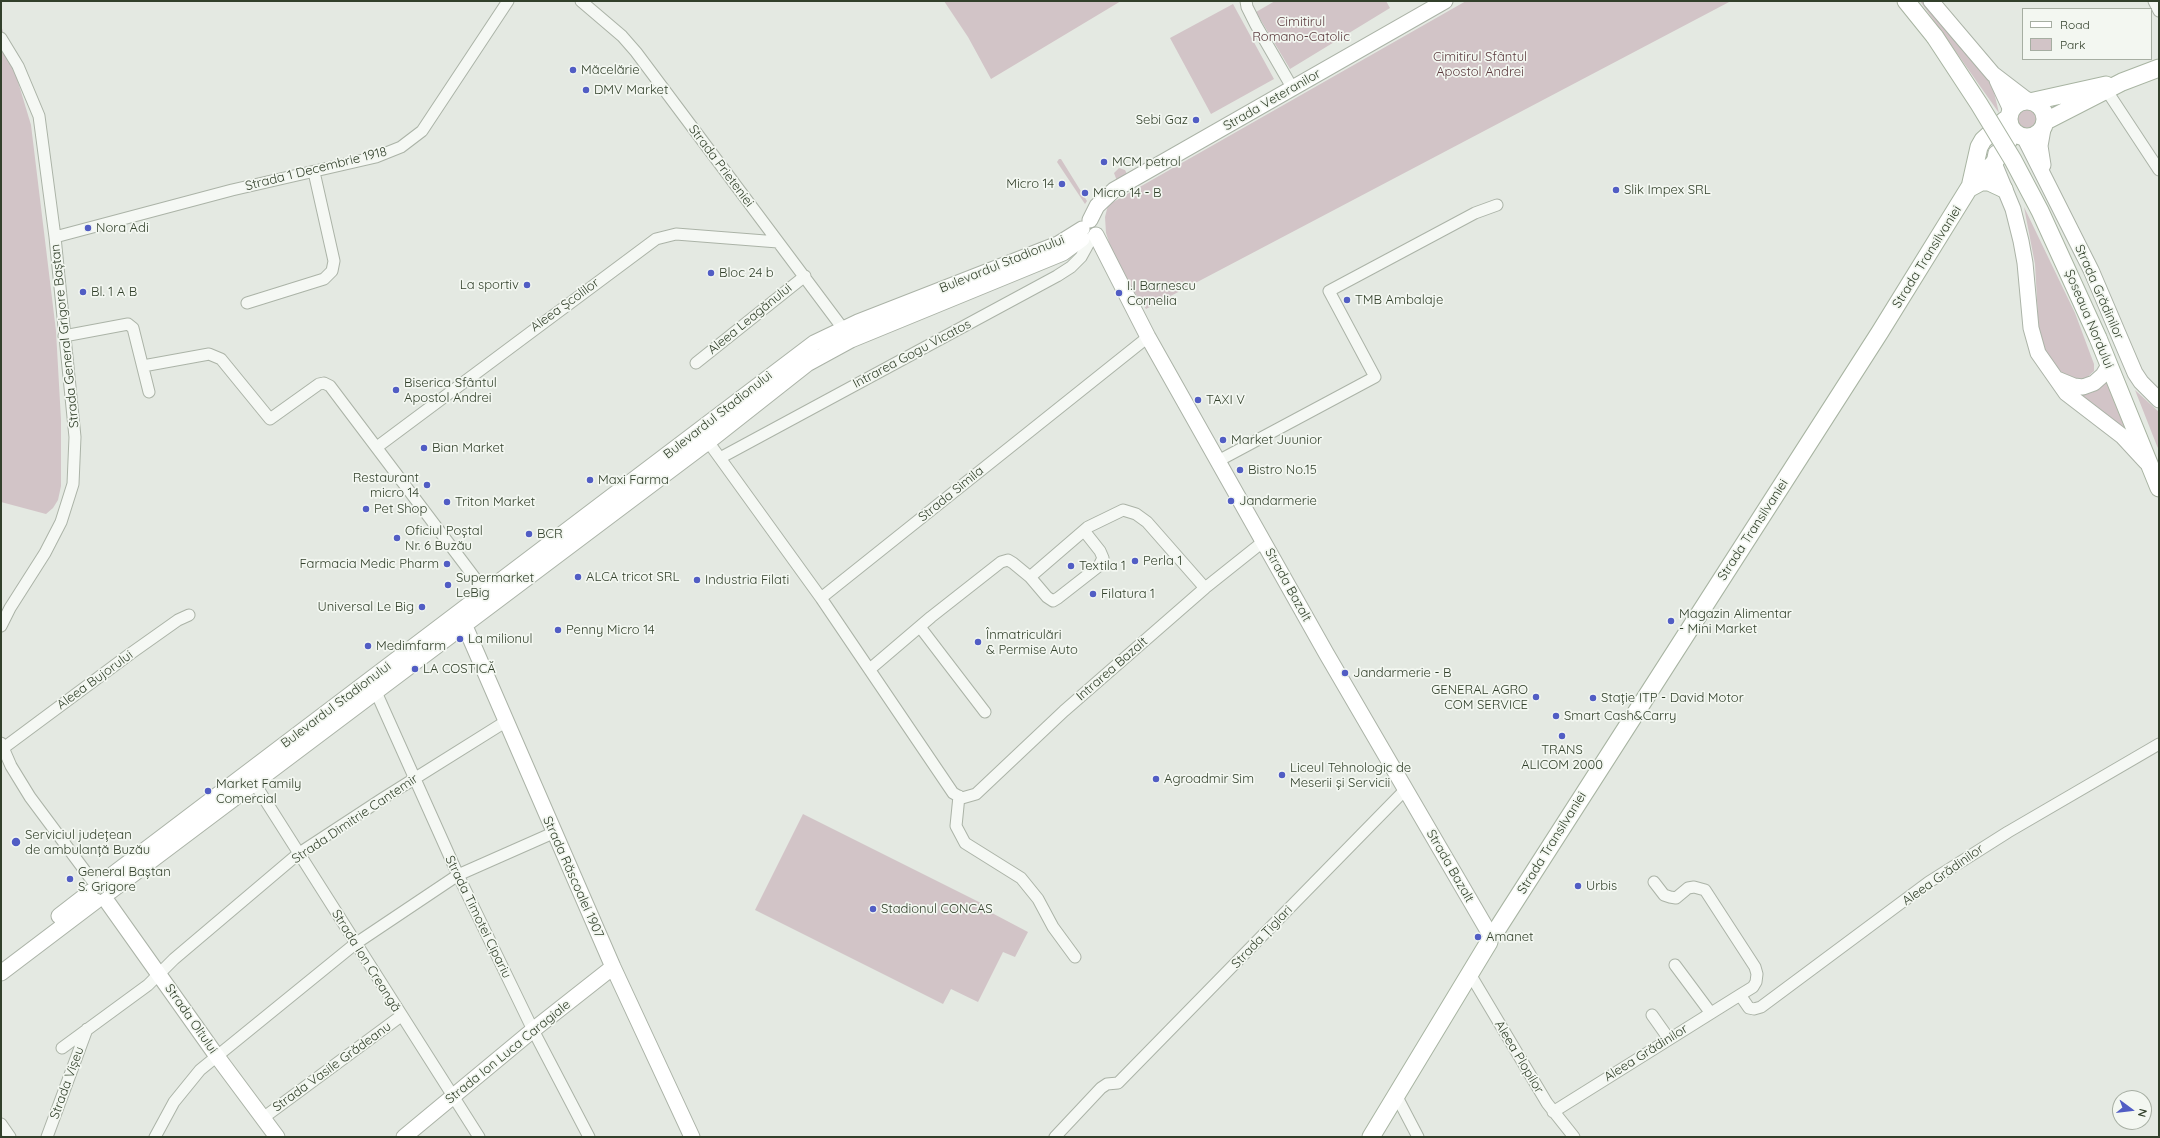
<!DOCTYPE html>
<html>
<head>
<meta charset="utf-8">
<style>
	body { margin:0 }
	#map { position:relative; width:2160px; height:1138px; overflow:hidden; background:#e4e9e2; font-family:Quicksand,sans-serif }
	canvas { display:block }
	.frame { position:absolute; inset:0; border:2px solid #32402b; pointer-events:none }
	.legend { position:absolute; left:2022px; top:8px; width:130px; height:52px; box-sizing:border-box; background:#f3f7f1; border:1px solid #a6aea2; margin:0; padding:5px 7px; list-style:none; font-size:12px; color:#32402b }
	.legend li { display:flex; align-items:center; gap:8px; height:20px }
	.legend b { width:20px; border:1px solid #a6aea2 }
	.north { position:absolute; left:2112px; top:1090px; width:40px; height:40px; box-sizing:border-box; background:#f3f7f1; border:1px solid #a6aea2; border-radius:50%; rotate:105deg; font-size:11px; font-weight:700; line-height:16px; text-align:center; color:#32402b }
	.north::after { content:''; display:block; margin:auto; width:14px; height:18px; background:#515dc4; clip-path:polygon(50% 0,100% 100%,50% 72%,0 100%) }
</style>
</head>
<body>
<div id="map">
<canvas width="2160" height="1138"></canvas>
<div class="frame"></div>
<ul class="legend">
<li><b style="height:5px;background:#fff"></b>Road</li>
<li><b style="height:11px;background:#d2c4c7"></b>Park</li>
</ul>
<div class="north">N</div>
</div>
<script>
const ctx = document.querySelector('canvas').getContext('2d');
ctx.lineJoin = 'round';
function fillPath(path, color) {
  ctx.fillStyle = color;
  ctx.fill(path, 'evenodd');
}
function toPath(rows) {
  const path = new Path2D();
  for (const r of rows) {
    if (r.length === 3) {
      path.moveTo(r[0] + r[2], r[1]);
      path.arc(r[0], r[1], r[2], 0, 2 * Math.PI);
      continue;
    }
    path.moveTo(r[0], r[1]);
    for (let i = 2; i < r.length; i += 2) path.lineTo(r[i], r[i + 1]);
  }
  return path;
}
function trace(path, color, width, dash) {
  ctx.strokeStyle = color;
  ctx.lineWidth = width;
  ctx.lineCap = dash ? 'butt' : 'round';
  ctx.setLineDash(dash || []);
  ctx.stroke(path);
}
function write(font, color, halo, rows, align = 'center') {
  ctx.font = font + ' Quicksand,sans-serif';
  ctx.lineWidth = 3.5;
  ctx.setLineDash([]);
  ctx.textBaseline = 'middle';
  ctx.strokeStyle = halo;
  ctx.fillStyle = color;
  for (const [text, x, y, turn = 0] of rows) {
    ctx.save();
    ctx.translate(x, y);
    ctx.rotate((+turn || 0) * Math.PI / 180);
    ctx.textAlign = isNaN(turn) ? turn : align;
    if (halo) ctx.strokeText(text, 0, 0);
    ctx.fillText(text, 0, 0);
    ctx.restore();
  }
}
fillPath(toPath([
	[944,1,1121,1,991,79,968,37],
	[1275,1,1386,1,1390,8,1290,69,1256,12],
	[1466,1,1731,1,1146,309,1117,267,1106,233,1105,217,1108,205],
	[1920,1,1924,1,1988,79,1994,92,1999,113],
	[1233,4,1274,79,1211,114,1170,38],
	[1,25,31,125,56,331,61,420,61,486,58,500,53,508,46,514,1,502],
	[2027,118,10],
	[1059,159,1061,159,1087,201,1085,204,1057,162],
	[1119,168,1125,170,1127,174,1117,181,1114,173],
	[2024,207,2075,313,2088,348,2094,364,2094,371,2084,380,2076,381,2065,376,2045,353,2039,335,2035,264],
	[2107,379,2127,433,2079,395,2091,393,2099,389],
	[2135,390,2159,412,2159,450,2157,446],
	[803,814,991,908,990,912,1028,932,1015,957,1003,952,978,1002,951,989,943,1004,755,910]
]), '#d2c4c7');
const street = toPath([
	[581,1,622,36,636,52,847,334],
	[1246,1,1247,7,1256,25,1293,89],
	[2154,1,2159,11],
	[1,38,18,66,39,116,55,237,75,437,73,484,61,522,45,553,10,608,1,626],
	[2107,91,2159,170],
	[55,237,232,190,376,157,401,147,422,131,508,1],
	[247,303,324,279,332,271,334,261,314,172],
	[64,336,128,324,133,328,149,392],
	[696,363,805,276],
	[143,366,209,354,221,359,270,419,319,384,324,383,330,386,490,598],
	[704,436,821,598,953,793,962,798,976,794,1064,711,1205,588,1264,541],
	[377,447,656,239,676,234,778,242],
	[720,458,1057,276,1071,267,1081,257,1092,237],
	[1218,461,1375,377,1329,291,1475,213,1497,205],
	[1030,577,1088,527,1123,510,1136,514,1147,522,1205,588],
	[821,598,1148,337],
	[920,627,985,712],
	[870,669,931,617,1001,562,1008,560,1013,563,1030,577,1047,597,1053,601,1058,598,1099,566,1103,558,1100,551,1085,532],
	[376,692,458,875,533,1030,589,1137],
	[1,743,11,766,30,797,94,883],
	[2,749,130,654,178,620,189,615],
	[255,784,479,1137],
	[959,796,956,826,965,843,1021,878,1038,899,1053,927,1075,957],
	[1675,965,1710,1012],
	[1470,974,1547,1103,1574,1137],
	[1740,995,1749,1008,1754,1009,1761,1007,1929,882,2008,832,2159,744],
	[1652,1015,1669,1039],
	[62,1048,148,985,174,959,298,854,382,799,505,722],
	[1396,1095,1418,1137],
	[1553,1112,1740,995,1753,987,1756,982,1757,974,1755,967,1705,890,1694,887,1688,888,1676,898,1670,897,1664,895,1654,882],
	[263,1118,401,1016],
	[1,1124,10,1137],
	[47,1137,87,1029],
	[155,1137,174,1102,200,1070,355,944,458,875,553,833],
	[1055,1137,1101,1088,1107,1084,1118,1083,1405,790]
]);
const secondary = toPath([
	[1931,1,1993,74,2027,100],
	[1997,80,2011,110],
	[2043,129,2040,146,2043,165],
	[2024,137,2091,270,2135,373,2141,382,2159,400],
	[1996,153,1994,163,2013,209,2021,241,2025,263,2031,328,2038,353,2066,393,2122,436,2146,462],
	[1090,220,1097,206,1114,190,1445,1],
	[1096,235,1148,337,1326,653,1488,931],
	[2057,379,2074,386,2083,387,2094,383,2103,375,2109,365],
	[461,617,613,967,692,1137],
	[104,881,814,343,858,322,1058,244,1082,229],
	[111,891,708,442,807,364,851,340,1063,253,1082,239],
	[106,900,216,1055,277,1137],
	[59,916,90,892],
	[1,973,96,901],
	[404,1137,533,1030,613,967]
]);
const primary = toPath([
	[1906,1,1935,37],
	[2027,119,18],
	[2034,101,2106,85],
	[2046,121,2122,82,2159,68],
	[1970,187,1979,147,1983,140,2005,120],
	[1970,188,1981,182,1989,182,2004,189],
	[2098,338,2159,488],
	[1496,931,1880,332,1969,188,1994,163,2014,132],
	[1371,1137,1489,942]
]);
trace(street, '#abb3a7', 13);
trace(secondary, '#abb3a7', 17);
trace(primary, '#a8b4a2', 19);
trace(street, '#f5f8f4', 11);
trace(secondary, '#fff', 15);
trace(primary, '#fff', 17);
const primaryBridge = toPath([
	[1935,37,1979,104,2013,160,2040,211,2098,338]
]);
trace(primaryBridge, '#a8b4a2', 19, []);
trace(primaryBridge, '#fff', 17);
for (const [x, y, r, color] of [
	[573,70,4,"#515dc4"],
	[586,90,4,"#515dc4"],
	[1196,120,4,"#515dc4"],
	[1104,162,4,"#515dc4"],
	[1062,184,4,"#515dc4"],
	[1616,190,4,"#515dc4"],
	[1085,193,4,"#515dc4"],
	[88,228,4,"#515dc4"],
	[711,273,4,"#515dc4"],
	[527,285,4,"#515dc4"],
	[83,292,4,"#515dc4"],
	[1119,293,4,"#515dc4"],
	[1347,300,4,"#515dc4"],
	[396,390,4,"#515dc4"],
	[1198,400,4,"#515dc4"],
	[1223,440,4,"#515dc4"],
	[424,448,4,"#515dc4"],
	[1240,470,4,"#515dc4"],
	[590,480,4,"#515dc4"],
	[427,485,4,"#515dc4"],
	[1231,501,4,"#515dc4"],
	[447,502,4,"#515dc4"],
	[366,509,4,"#515dc4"],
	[529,534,4,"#515dc4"],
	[397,538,4,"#515dc4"],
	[1135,561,4,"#515dc4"],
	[447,564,4,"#515dc4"],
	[1071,566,4,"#515dc4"],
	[578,577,4,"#515dc4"],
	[697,580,4,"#515dc4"],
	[448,585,4,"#515dc4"],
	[1093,594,4,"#515dc4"],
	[422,607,4,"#515dc4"],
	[1671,621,4,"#515dc4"],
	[558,630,4,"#515dc4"],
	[460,639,4,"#515dc4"],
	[978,642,4,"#515dc4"],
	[368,646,4,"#515dc4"],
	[415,669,4,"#515dc4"],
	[1345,673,4,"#515dc4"],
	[1536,697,4,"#515dc4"],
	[1593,698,4,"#515dc4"],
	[1556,716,4,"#515dc4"],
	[1562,736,4,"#515dc4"],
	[1282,775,4,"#515dc4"],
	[1156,779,4,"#515dc4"],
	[208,791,4,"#515dc4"],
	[16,842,5,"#515dc4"],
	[70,879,4,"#515dc4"],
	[1578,886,4,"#515dc4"],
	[873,909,4,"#515dc4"],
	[1478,937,4,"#515dc4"]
]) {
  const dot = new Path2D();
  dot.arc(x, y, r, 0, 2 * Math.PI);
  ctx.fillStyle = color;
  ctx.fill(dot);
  trace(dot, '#f3f7f1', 1.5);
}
write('13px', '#5b3a3e', '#f3f7f1', [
	["Cimitirul",1301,22],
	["Romano-Catolic",1301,37],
	["Cimitirul Sfântul",1480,57],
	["Apostol Andrei",1480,72]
]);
write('13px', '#32402b', '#f3f7f1', [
	["Măcelărie",581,70],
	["DMV Market",594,90],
	["Sebi Gaz",1188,120,"right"],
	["MCM petrol",1112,162],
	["Micro 14",1054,184,"right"],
	["Slik Impex SRL",1624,190],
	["Micro 14 - B",1093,193],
	["Nora Adi",96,228],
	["Bloc 24 b",719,273],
	["La sportiv",519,285,"right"],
	["I.I Barnescu",1127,286],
	["Cornelia",1127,301],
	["Bl. 1 A B",91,292],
	["TMB Ambalaje",1355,300],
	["Biserica Sfântul",404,383],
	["Apostol Andrei",404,398],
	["TAXI V",1206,400],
	["Market Juunior",1231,440],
	["Bian Market",432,448],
	["Bistro No.15",1248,470],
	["Restaurant",419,478,"right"],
	["micro 14",419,493,"right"],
	["Maxi Farma",598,480],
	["Jandarmerie",1239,501],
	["Triton Market",455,502],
	["Pet Shop",374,509],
	["Oficiul Poștal",405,531],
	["Nr. 6 Buzău",405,546],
	["BCR",537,534],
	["Perla 1",1143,561],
	["Farmacia Medic Pharm",439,564,"right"],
	["Textila 1",1079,566],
	["ALCA tricot SRL",586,577],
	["Supermarket",456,578],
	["LeBig",456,593],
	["Industria Filati",705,580],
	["Filatura 1",1101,594],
	["Universal Le Big",414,607,"right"],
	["Magazin Alimentar",1679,614],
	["- Mini Market",1679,629],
	["Penny Micro 14",566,630],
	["Înmatriculări",986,635],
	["& Permise Auto",986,650],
	["La milionul",468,639],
	["Medimfarm",376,646],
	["LA COSTICĂ",423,669],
	["Jandarmerie - B",1353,673],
	["GENERAL AGRO",1528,690,"right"],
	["COM SERVICE",1528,705,"right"],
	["Stație ITP - David Motor",1601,698],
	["Smart Cash&Carry",1564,716],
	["TRANS",1562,750,"center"],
	["ALICOM 2000",1562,765,"center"],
	["Liceul Tehnologic de",1290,768],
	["Meserii și Servicii",1290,783],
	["Agroadmir Sim",1164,779],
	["Market Family",216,784],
	["Comercial",216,799],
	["Serviciul județean",25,835],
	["de ambulanță Buzău",25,850],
	["General Baștan",78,872],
	["S. Grigore",78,887],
	["Urbis",1586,886],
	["Stadionul CONCAS",881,909],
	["Amanet",1486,937]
], 'left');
write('13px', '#32402b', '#f3f7f1', [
	["Strada Veteranilor",1272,100,-30],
	["Strada Prieteniei",721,166,53],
	["Strada 1 Decembrie 1918",316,169,-14],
	["Strada Transilvaniei",1927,257,-58],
	["Bulevardul Stadionului",1002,264,-22],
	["Strada Grădinilor",2099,292,66],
	["Aleea Școlilor",565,305,-36],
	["Aleea Leagănului",750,319,-39],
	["Șoseaua Nordului",2089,319,67],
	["Strada General Grigore Baștan",65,336,-96],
	["Intrarea Gogu Vicatos",912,354,-28],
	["Bulevardul Stadionului",718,415,-38],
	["Strada Simila",951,494,-39],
	["Strada Transilvaniei",1753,530,-57],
	["Strada Bazalt",1288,585,61],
	["Intrarea Bazalt",1112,669,-41],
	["Aleea Bujorului",95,680,-36],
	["Bulevardul Stadionului",336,705,-37],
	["Strada Dimitrie Cantemir",355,819,-34],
	["Strada Transilvaniei",1552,843,-58],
	["Strada Bazalt",1450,866,60],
	["Aleea Grădinilor",1943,875,-35],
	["Strada Răscoalei 1907",573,877,66],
	["Strada Timotei Cipariu",478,917,64],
	["Strada Țiglari",1262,937,-46],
	["Strada Ion Creangă",366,961,58],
	["Strada Oltului",191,1019,55],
	["Strada Ion Luca Caragiale",508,1052,-39],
	["Aleea Grădinilor",1646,1053,-32],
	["Aleea Plopilor",1519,1057,59],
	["Strada Vasile Grădeanu",332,1067,-36],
	["Strada Vișeu",67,1083,-70]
]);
</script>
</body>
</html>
